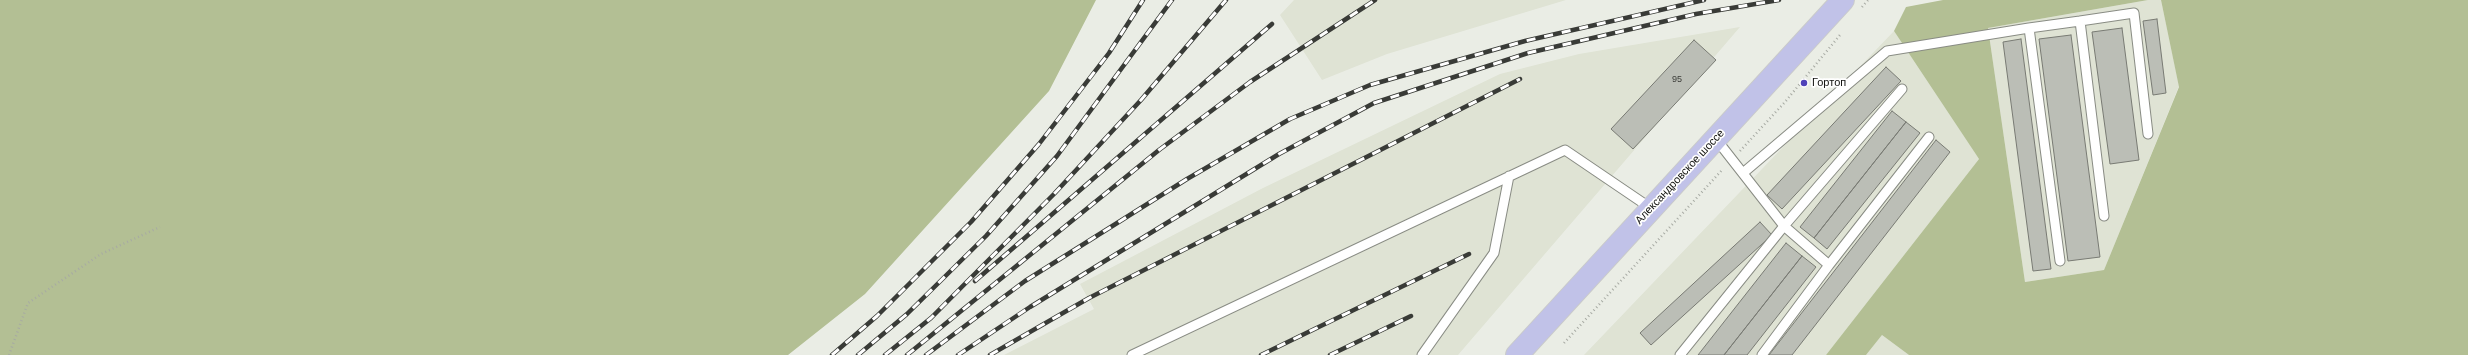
<!DOCTYPE html>
<html>
<head>
<meta charset="utf-8">
<style>
	body { margin:0 }
	canvas { display:block; background:#eaede5 }
</style>
</head>
<body>
<canvas width="2468" height="355"></canvas>
<script>
const ctx = document.querySelector('canvas').getContext('2d');
ctx.lineJoin = 'round';
function fillPath(path, color) {
  ctx.fillStyle = color;
  ctx.fill(path, 'evenodd');
}
function toPath(rows) {
  const path = new Path2D();
  for (const r of rows) {
    path.moveTo(r[0], r[1]);
    for (let i = 2; i < r.length; i += 2) path.lineTo(r[i], r[i + 1]);
  }
  return path;
}
function trace(path, color, width, dash) {
  ctx.strokeStyle = color;
  ctx.lineWidth = width;
  ctx.lineCap = dash ? 'butt' : 'round';
  ctx.setLineDash(dash || []);
  ctx.stroke(path);
}
function write(font, color, halo, rows, align = 'center') {
  ctx.font = font + ' Helvetica,sans-serif';
  ctx.lineWidth = 3.5;
  ctx.setLineDash([]);
  ctx.textBaseline = 'middle';
  ctx.strokeStyle = halo;
  ctx.fillStyle = color;
  for (const [text, x, y, turn = 0] of rows) {
    ctx.save();
    ctx.translate(x, y);
    ctx.rotate((+turn || 0) * Math.PI / 180);
    ctx.textAlign = isNaN(turn) ? turn : align;
    if (halo) ctx.strokeText(text, 0, 0);
    ctx.fillText(text, 0, 0);
    ctx.restore();
  }
}
fillPath(toPath([
	[1294,0,1566,0,1387,54,1322,80,1280,15],
	[2148,0,2161,0,2179,86,2104,270,2025,282,1988,28],
	[1740,27,1458,355,1004,355,1094,309,1080,284,1263,188,1500,74,1579,54],
	[1894,31,1979,159,1826,355,1584,355],
	[1882,335,1909,355,1866,355]
]), '#dfe3d4');
fillPath(toPath([
	[0,0,1096,0,1049,91,865,294,788,355,0,355],
	[1943,0,2148,0,1988,28,2025,282,2104,270,2179,87,2161,0,2468,0,2468,355,1909,355,1882,335,1866,355,1826,355,1979,159,1894,31,1906,7]
]), '#b3bf94');
const building = toPath([
	[2157,19,2166,93,2153,95,2143,21,2157,19],
	[2122,28,2139,160,2110,164,2092,32,2122,28],
	[2071,35,2100,257,2068,261,2039,39,2071,35],
	[2021,39,2051,269,2033,271,2003,42,2021,39],
	[1694,40,1716,60,1633,149,1611,129,1694,40],
	[1886,67,1901,81,1782,209,1767,195,1886,67],
	[1892,111,1906,122,1814,238,1800,227,1892,111],
	[1906,122,1920,133,1827,249,1814,238,1906,122],
	[1936,140,1950,152,1792,355,1769,355,1936,140],
	[1760,222,1772,235,1651,345,1640,333,1760,222],
	[1786,243,1802,256,1724,355,1698,355,1786,243],
	[1802,256,1816,267,1747,355,1724,355,1802,256]
]);
fillPath(building, '#bbbeb6');
trace(building, '#797b74', 1);
const lane = toPath([
	[2080,21,2134,13,2148,134],
	[2029,28,2080,21,2104,216],
	[1716,139,1784,226,1829,265,1929,137],
	[1743,173,1887,51,2029,28,2060,261],
	[1132,355,1565,150,1652,209],
	[1422,355,1494,253,1509,176],
	[1680,355,1784,226,1902,89],
	[1762,355,1829,265]
]);
const primary = toPath([
	[1517,355,1843,0]
]);
trace(lane, '#898c84', 11);
trace(primary, '#cacbca', 24);
trace(toPath([
	[1862,7,1868,0],
	[1740,151,1785,102,1840,35],
	[1564,343,1723,169],
	[9,355,28,303,101,254,160,227]
]), '#a7aaa3', 2.5, [1, 3]);
trace(lane, '#fff', 9);
trace(primary, '#c1c2e8', 22);
const rail = toPath([
	[975,281,1272,24],
	[832,355,877,316,971,222,1039,144,1109,53,1143,0],
	[858,355,907,314,986,236,1057,156,1172,0],
	[885,355,931,318,1054,194,1141,100,1226,0],
	[907,355,1159,150,1250,82,1375,0],
	[926,355,1025,281,1187,179,1290,119,1370,85,1525,41,1704,0],
	[958,355,1030,307,1279,154,1374,103,1528,53,1696,14,1779,0],
	[990,355,1089,298,1520,79],
	[1261,355,1469,254],
	[1330,355,1411,316]
]);
trace(rail, '#393b37', 4.5);
trace(rail, '#fff', 3, [9]);
for (const [x, y, r, color] of [
	[1804,83,4,"#4f42b9"]
]) {
  const dot = new Path2D();
  dot.arc(x, y, r, 0, 2 * Math.PI);
  ctx.fillStyle = color;
  ctx.fill(dot);
  trace(dot, '#fff', 1.5);
}
write('9px', '#3b3c38', null, [
	["95",1677,80]
]);
write('11px', '#10110e', '#fff', [
	["Гортоп",1812,83]
], 'left');
write('11px', '#10110e', '#fff', [
	["Александровское шоссе",1680,177,-47]
]);
</script>
</body>
</html>
